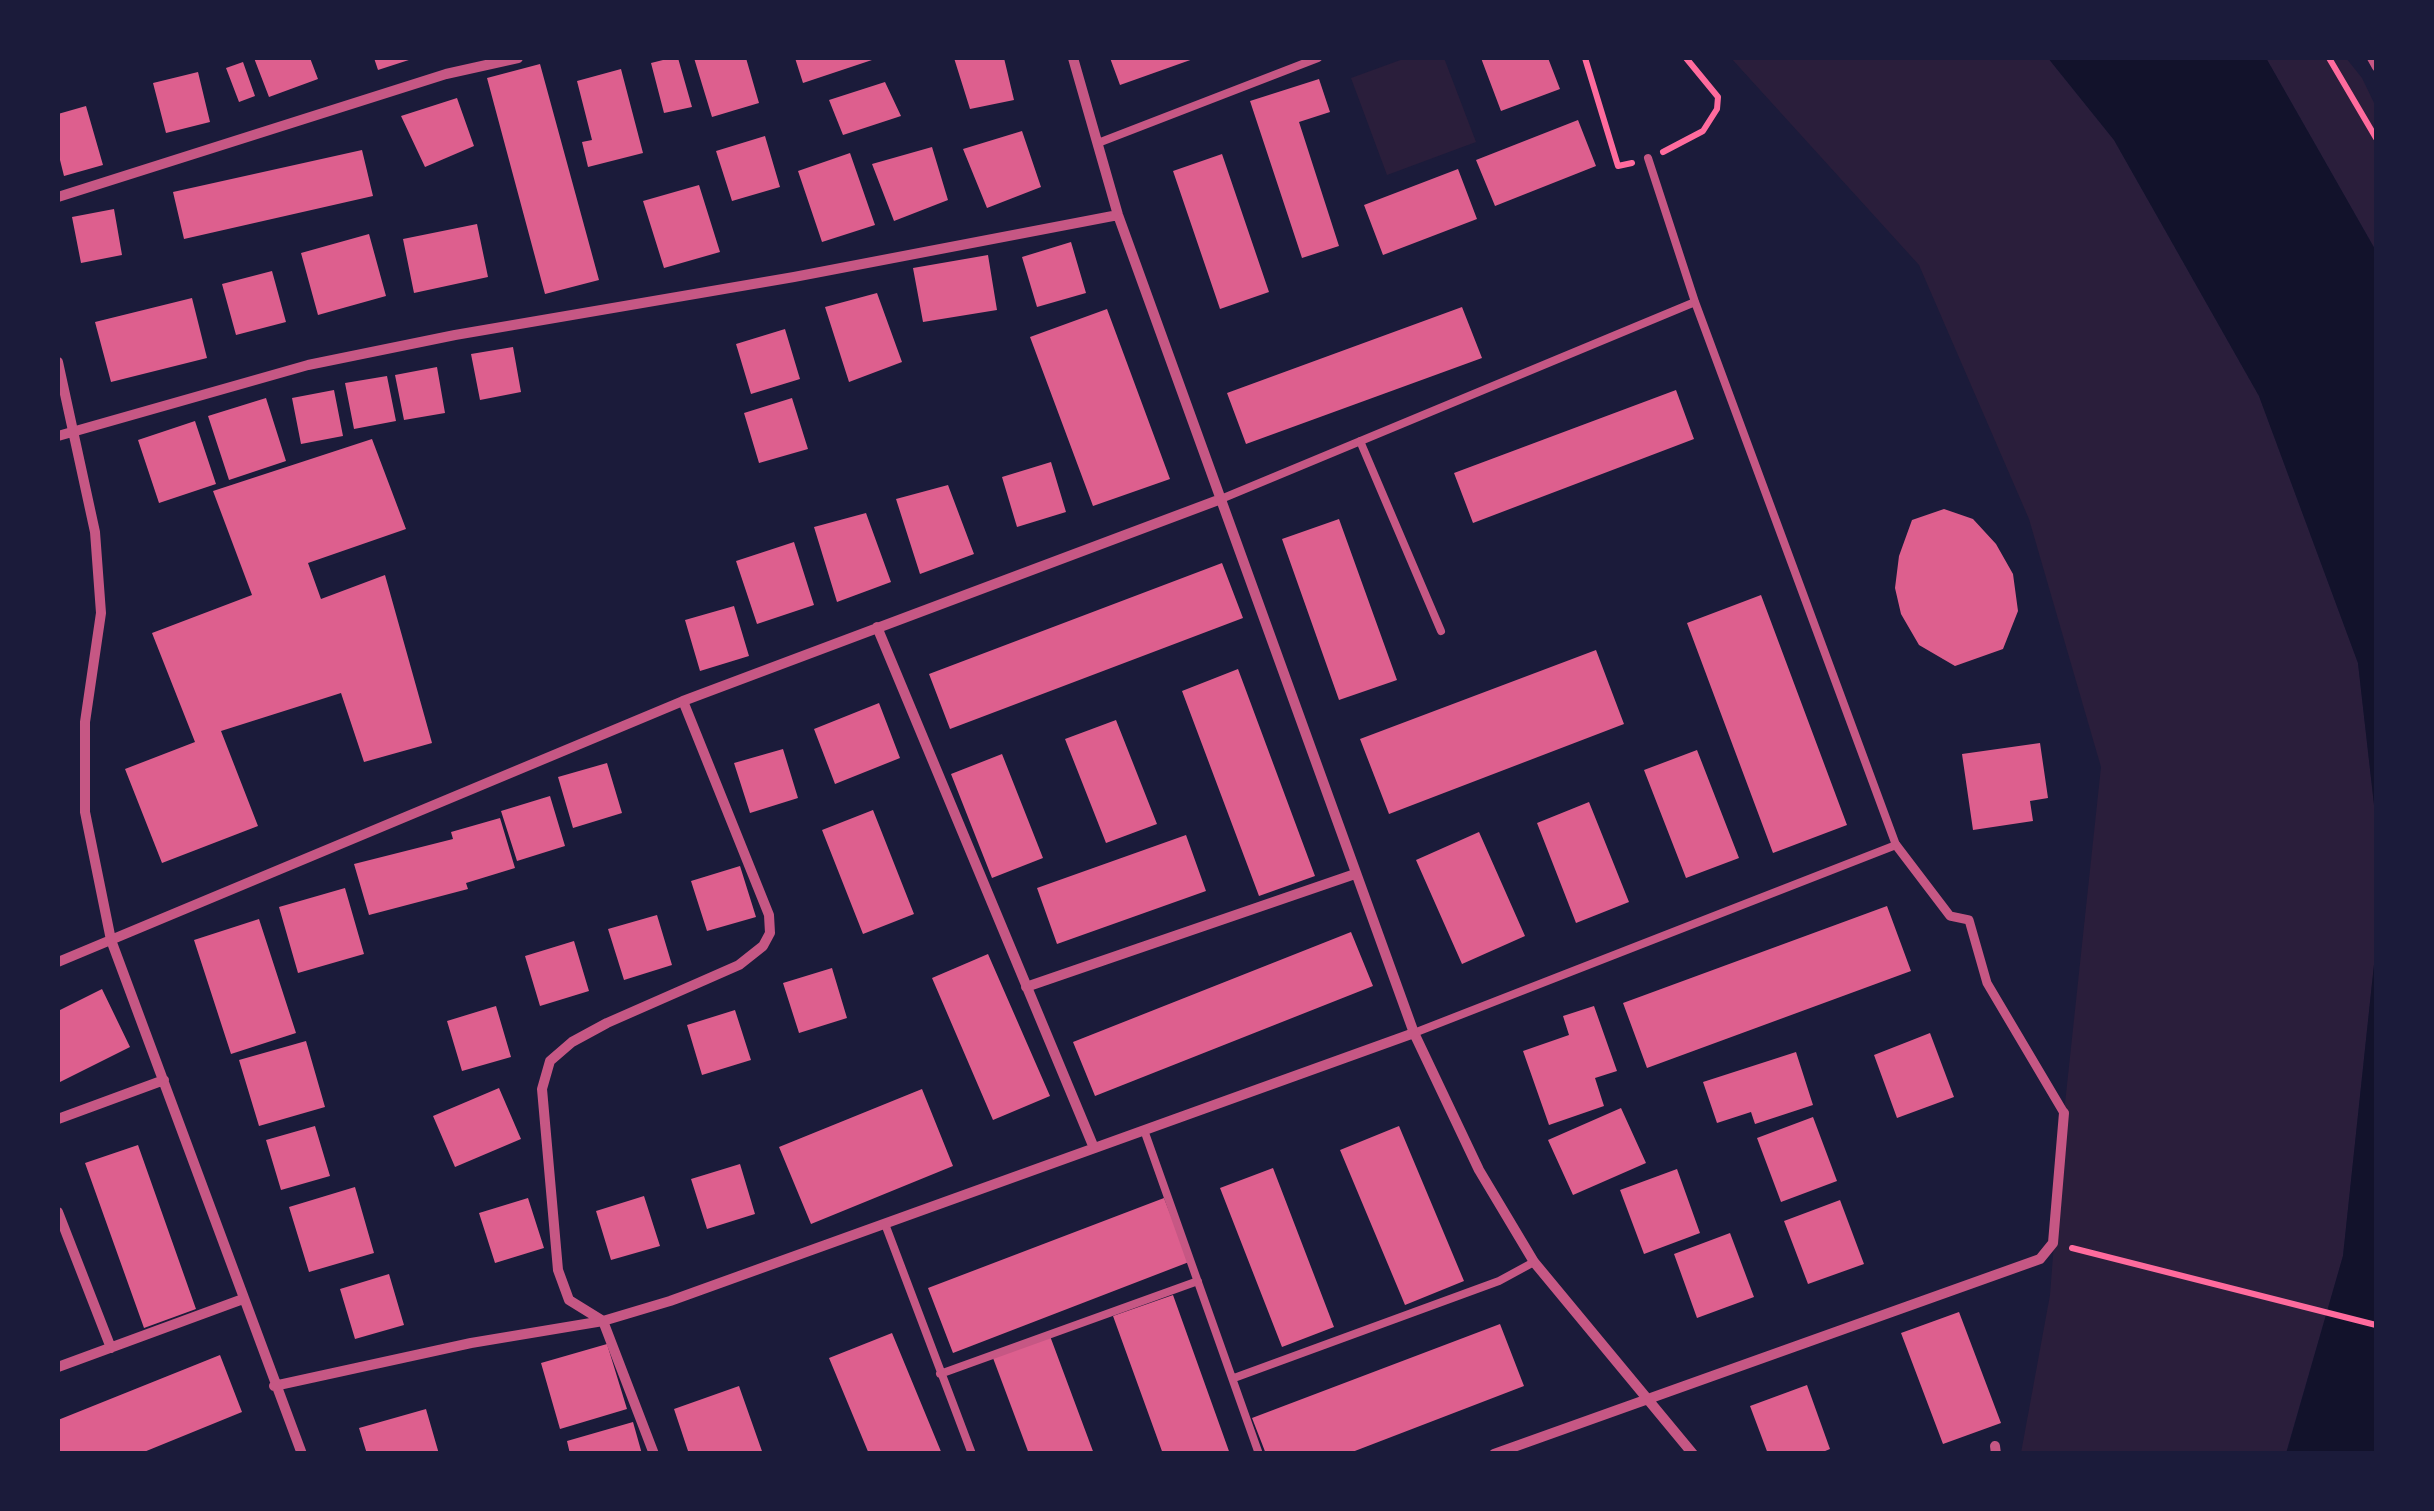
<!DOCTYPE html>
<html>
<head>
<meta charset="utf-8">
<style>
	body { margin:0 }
	#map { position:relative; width:2434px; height:1511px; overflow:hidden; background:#1b1b3a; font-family:Ubuntu,sans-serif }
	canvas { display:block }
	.frame { position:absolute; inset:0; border:60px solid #1b1b3a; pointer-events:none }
</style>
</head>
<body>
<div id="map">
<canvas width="2434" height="1511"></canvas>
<div class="frame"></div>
</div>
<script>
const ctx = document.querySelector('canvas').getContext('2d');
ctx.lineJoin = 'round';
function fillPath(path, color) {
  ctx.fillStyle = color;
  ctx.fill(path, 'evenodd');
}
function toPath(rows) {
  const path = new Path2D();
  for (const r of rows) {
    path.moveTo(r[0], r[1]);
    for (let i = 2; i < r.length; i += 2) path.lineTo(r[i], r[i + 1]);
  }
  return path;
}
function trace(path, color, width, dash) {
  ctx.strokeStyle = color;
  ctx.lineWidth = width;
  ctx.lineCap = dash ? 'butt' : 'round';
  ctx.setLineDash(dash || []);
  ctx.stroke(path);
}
fillPath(toPath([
	[1406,58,1444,58,1476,142,1387,175,1351,78],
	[1731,58,2048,58,2114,140,2259,396,2358,663,2376,822,2376,946,2343,1256,2286,1453,2021,1453,2050,1295,2064,1113,2101,767,2029,519,1919,265],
	[2266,58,2346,58,2362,78,2376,107,2376,251]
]), '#2a1e3b');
fillPath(toPath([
	[2048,58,2266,58,2376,251,2376,822,2358,663,2259,396,2114,140],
	[2376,946,2376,1453,2286,1454,2343,1256]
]), '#12122b');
fillPath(toPath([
	[254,58,310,58,318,79,269,97],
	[374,58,415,58,378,70],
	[671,58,678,58,692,107,664,113,651,63],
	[694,58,746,58,759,103,712,117],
	[795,58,878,58,803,83],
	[954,58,1004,58,1014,100,970,109],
	[1110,58,1196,58,1120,85],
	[1481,58,1548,58,1560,89,1501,111],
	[243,62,255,96,239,102,226,68],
	[540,64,599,280,545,294,487,78],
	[621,69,643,153,588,167,582,142,592,140,577,81],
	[198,72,210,122,166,133,153,83],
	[1319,79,1330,112,1299,122,1339,246,1302,258,1250,101],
	[885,82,901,116,843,135,829,100],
	[457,98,474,146,425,167,401,116],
	[86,106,103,165,64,176,58,152,58,114],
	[1578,120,1596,166,1495,206,1476,160],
	[1022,131,1041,187,987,208,963,149],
	[765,136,780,187,732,201,716,151],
	[932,147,948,200,894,221,872,164],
	[362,150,373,196,184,239,173,192],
	[850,153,875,225,822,242,798,171],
	[1222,154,1269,292,1220,309,1173,171],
	[1458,169,1477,219,1383,255,1364,205],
	[699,185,720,252,664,268,643,201],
	[114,209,122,255,81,263,72,217],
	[477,224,488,277,414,293,403,239],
	[369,234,386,296,318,315,301,253],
	[1071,242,1086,293,1037,307,1022,257],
	[988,255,997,310,923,322,913,268],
	[272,271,286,322,236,335,222,284],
	[877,293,902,362,849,382,825,307],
	[192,298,207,358,111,382,95,322],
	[1462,307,1482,358,1246,444,1227,393],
	[1107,309,1170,479,1093,506,1030,337],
	[785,329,800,379,751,394,736,344],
	[513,347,521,392,480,400,471,354],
	[437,367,445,413,404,420,395,375],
	[387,376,396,421,354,429,345,383],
	[334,390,343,436,301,444,292,398],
	[1676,390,1694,439,1473,523,1454,473],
	[266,398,286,461,229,480,208,416],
	[792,398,808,449,759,463,744,413],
	[195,421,216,484,159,503,138,440],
	[372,439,406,529,308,563,321,599,385,575,432,743,364,762,341,693,221,731,258,826,162,863,125,769,195,742,152,633,252,595,213,491],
	[1051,462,1066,512,1017,527,1002,477],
	[948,485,974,554,920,574,896,499],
	[1944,509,1973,519,1996,544,2013,574,2018,611,2003,649,1955,666,1919,645,1901,614,1895,588,1899,556,1912,520],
	[866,513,891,582,837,602,814,527],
	[1339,519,1397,680,1339,700,1282,539],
	[794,542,814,605,757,624,736,561],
	[1222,563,1243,618,950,729,929,674],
	[1761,595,1847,825,1773,853,1687,623],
	[734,606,749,656,700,671,685,620],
	[1596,650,1624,724,1389,814,1360,739],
	[1238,669,1315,876,1259,896,1182,691],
	[879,703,900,758,835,784,814,729],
	[1116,720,1157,824,1106,843,1065,739],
	[2040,743,2048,798,2030,801,2033,821,1973,830,1962,754],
	[783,749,798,798,750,813,734,763],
	[1697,750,1739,858,1686,878,1644,770],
	[1002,754,1043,858,992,878,951,774],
	[607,763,622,813,573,828,558,777],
	[550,796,565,846,517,861,501,811],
	[1589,802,1629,902,1576,923,1537,823],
	[873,810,914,914,863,934,822,830],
	[500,818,515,868,466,883,468,889,369,915,354,864,453,839,451,832],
	[1479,832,1525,936,1462,964,1416,860],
	[1186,835,1206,891,1057,944,1037,888],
	[740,866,756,917,707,931,691,881],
	[345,888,364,954,298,973,279,907],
	[1887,906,1911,971,1647,1068,1623,1003],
	[657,915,672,965,624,980,608,929],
	[259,919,296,1033,231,1054,194,940],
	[1351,932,1373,986,1095,1096,1073,1042],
	[574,941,589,991,540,1006,525,956],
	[988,954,1050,1096,993,1120,932,978],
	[832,968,847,1018,799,1033,783,983],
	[102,989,130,1047,58,1083,58,1011],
	[496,1006,511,1057,462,1071,447,1021],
	[1594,1006,1617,1071,1595,1078,1604,1106,1549,1125,1523,1051,1569,1035,1563,1016],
	[735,1010,751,1060,702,1075,687,1025],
	[1930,1033,1954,1097,1897,1118,1874,1055],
	[306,1041,325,1107,259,1126,239,1060],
	[1796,1052,1813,1105,1755,1124,1751,1112,1717,1123,1703,1082],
	[499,1088,521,1139,455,1167,433,1116],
	[922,1089,953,1166,811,1224,779,1147],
	[1621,1108,1646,1163,1573,1195,1548,1140],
	[1813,1117,1837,1181,1781,1202,1757,1138],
	[315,1126,330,1176,281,1190,266,1140],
	[1399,1126,1464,1281,1405,1305,1340,1150],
	[138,1145,196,1309,144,1328,85,1163],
	[740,1164,755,1214,707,1229,691,1179],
	[1273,1168,1334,1327,1282,1347,1220,1188],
	[1677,1169,1700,1233,1644,1254,1620,1190],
	[355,1187,374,1253,309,1272,289,1207],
	[644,1196,660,1246,611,1260,596,1211],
	[528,1198,544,1248,495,1263,479,1213],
	[1164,1198,1189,1262,953,1353,928,1288],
	[1840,1200,1864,1264,1808,1284,1784,1221],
	[1730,1233,1754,1297,1697,1318,1674,1254],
	[389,1274,404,1325,355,1339,340,1289],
	[1173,1295,1230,1454,1163,1454,1113,1316],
	[1959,1312,2001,1423,1943,1444,1901,1333],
	[1500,1324,1524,1386,1347,1454,1266,1454,1252,1418],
	[892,1333,942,1454,869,1454,829,1358],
	[1050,1336,1094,1454,1029,1454,993,1358],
	[607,1344,627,1409,560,1429,541,1363],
	[220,1355,242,1412,139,1454,58,1454,58,1420],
	[1807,1385,1830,1449,1818,1454,1768,1454,1750,1406],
	[739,1386,763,1454,689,1454,674,1409],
	[426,1409,439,1454,367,1454,359,1428],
	[633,1422,642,1454,570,1454,567,1441]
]), '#dd5f8e');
trace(toPath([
	[1585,58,1618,166,1632,163],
	[2329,58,2376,138],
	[1663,152,1703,131,1717,109,1718,97,1686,58],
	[2072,1248,2376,1325]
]), '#ff6b9d', 6);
trace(toPath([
	[2371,58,2376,67],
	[1098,143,1318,58],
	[1360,441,1441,631],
	[1221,499,1695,302],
	[1414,1033,1896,845,1695,302,1648,158],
	[1144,1130,1259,1454],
	[885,1224,972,1454],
	[940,1374,1198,1281],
	[1234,1378,1499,1281,1534,1262]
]), '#c65784', 8);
trace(toPath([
	[1896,845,1950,916,1969,920,1987,983,2064,1113]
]), '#c65784', 9);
trace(toPath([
	[1073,58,1118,215,1414,1033,1479,1170,1534,1262,1693,1454],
	[58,197,446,74,518,58],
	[58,362,95,532,101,613,85,722,85,812,111,940,302,1454],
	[58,436,308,365,455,335,794,277,1118,215],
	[877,627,1094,1148],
	[58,962,683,701,1221,499],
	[1026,987,1355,874],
	[58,1119,164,1080],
	[58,1212,111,1348],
	[58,1367,243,1299],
	[274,1386,471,1343,603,1321,670,1301,1414,1033],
	[1995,1446,1996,1454],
	[654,1454,603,1321,569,1300,558,1270,542,1089,550,1061,572,1042,607,1023,739,965,763,946,770,933,769,915,683,701],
	[1494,1454,2040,1259,2053,1243,2064,1113]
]), '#c65784', 10);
</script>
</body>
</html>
